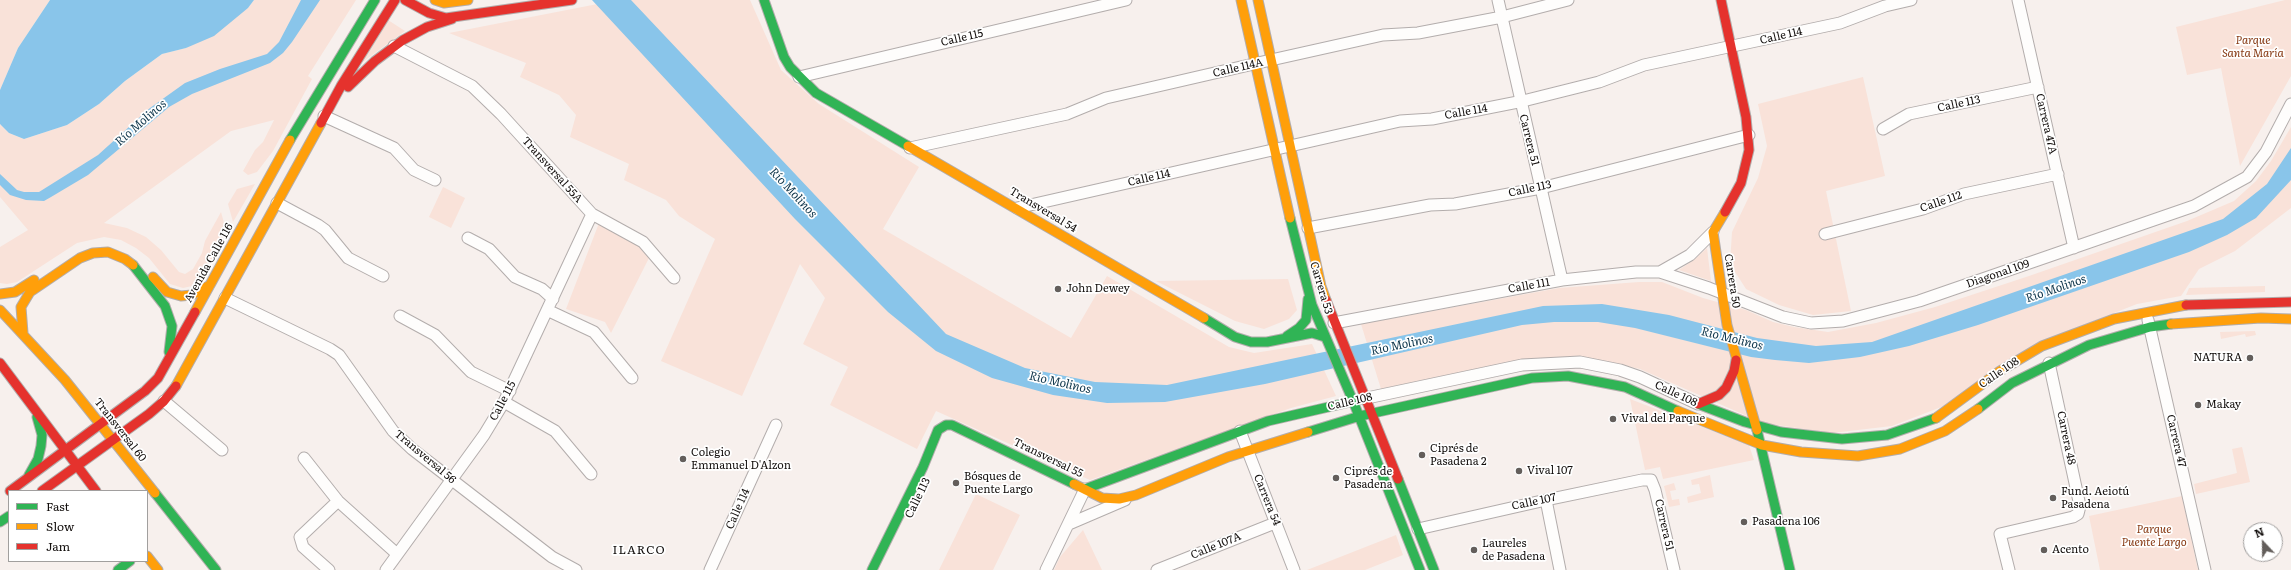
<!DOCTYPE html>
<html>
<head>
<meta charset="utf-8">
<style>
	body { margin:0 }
	#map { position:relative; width:2291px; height:570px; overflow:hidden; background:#f7f0ed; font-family:Literata,serif }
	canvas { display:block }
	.legend { position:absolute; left:8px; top:490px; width:140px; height:72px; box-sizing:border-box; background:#fff; border:1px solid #a19f9e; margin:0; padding:5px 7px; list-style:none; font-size:12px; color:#130f0d }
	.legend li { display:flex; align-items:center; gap:8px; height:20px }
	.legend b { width:20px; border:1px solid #a19f9e }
	.north { position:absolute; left:2243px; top:522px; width:40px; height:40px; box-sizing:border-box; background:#fff; border:1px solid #a19f9e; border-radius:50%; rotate:338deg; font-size:11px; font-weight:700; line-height:16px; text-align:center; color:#130f0d }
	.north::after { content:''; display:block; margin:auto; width:14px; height:18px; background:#635e5b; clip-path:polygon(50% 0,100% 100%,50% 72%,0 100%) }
</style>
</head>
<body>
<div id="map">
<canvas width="2291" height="570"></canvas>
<ul class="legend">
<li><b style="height:5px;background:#30b455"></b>Fast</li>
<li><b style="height:5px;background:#ff9f0a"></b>Slow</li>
<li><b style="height:5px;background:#e5322d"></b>Jam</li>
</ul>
<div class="north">N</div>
</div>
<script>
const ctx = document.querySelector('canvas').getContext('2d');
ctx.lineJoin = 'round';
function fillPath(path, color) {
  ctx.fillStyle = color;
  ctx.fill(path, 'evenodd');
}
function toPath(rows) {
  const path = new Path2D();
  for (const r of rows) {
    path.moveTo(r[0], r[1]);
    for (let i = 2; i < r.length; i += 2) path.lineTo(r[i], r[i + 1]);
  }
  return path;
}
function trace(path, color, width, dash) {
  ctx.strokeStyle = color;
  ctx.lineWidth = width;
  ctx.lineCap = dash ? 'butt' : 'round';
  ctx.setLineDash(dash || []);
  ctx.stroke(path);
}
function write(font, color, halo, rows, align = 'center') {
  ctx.font = font + ' Literata,serif';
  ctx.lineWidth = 3.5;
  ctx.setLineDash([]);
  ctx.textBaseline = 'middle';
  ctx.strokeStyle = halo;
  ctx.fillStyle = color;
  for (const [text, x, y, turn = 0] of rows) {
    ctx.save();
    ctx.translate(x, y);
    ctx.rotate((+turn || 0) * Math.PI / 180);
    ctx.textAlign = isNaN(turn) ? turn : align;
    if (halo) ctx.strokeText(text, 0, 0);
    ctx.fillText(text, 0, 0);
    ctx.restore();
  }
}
fillPath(toPath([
	[0,0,50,0,18,48,0,90],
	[254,0,356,0,308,76,312,79,273,151,257,172,248,175,243,171,255,150,263,142,274,120,231,131,104,223,127,228,146,237,161,250,179,272,185,274,193,269,202,253,205,241,221,212,226,230,203,278,192,286,183,288,170,284,149,258,136,248,121,240,104,237,77,243,17,282,7,284,0,283,0,247,28,230,0,197,0,124,9,133,24,139,67,125,99,104,125,81,162,54,186,48,248,8],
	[618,0,750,0,781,70,819,104,919,167,883,229,1071,338,1107,276,1229,347,1254,353,1312,344,1336,396,1291,408,1090,480,936,411,917,449,830,405,848,367,803,344,825,298,800,264,742,396,661,361,715,239,679,216,666,200,624,180,629,164,570,137,576,115,559,95,520,77,526,63,449,33],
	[2285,0,2291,0,2291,76,2240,166,2221,68,2187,75,2176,27],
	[388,20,405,31,360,64],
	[1863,77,1885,176,1826,191,1851,311,1813,315,1779,305,1746,289,1730,264,1732,232,1758,178,1767,146,1758,104],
	[2291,127,2291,208,2235,251,2199,269,2181,296,2137,304,2076,328,1949,404,1892,426,1832,433,1763,423,1640,369,1594,359,1543,358,1500,364,1381,389,1361,324,1559,288,1639,282,1662,282,1703,298,1746,310,1773,322,1794,327,1828,332,1876,323,1935,307,2029,276,2187,221,2234,201,2256,181,2271,161],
	[255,184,233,222,228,204,237,189],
	[443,187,465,198,451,228,429,217],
	[599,223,637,244,649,258,611,333,605,322,566,309],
	[1707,248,1711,281,1679,270,1695,259],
	[1288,279,1297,310,1289,319,1264,329,1235,321,1156,281],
	[2265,286,2265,292,2186,295,2189,288],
	[2255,331,2256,335,2246,337,2245,334,2221,339,2220,332],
	[1630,399,1749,445,1754,460,1663,479,1660,467,1645,470],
	[2242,447,2250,482,2196,494,2194,484,2237,473,2232,449],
	[1710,475,1714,497,1688,503,1687,497,1701,493,1699,484,1692,485,1691,480],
	[1674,483,1676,490,1670,491,1672,500,1679,499,1680,505,1669,507,1664,486],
	[976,494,1020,515,993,570,939,570],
	[2182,496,2198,570,2100,570,2089,516],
	[1083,530,1102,570,1054,570,1060,557],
	[1396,535,1403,555,1365,570,1307,570]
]), '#f9e2d9');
fillPath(toPath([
	[50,0,254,0,248,8,214,36,186,48,162,54,125,81,99,104,67,125,24,139,9,133,0,124,0,90,18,48],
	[301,0,320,0,292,42,283,53,270,63,192,94,169,107,88,175,51,197,44,201,26,200,10,195,0,185,0,174,17,190,24,192,39,192,98,155,150,108,185,83,220,69,267,54,279,42],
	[592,0,631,0,946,334,1025,368,1095,382,1167,385,1543,306,1602,304,1669,315,1757,338,1816,346,1872,342,2223,219,2267,184,2291,148,2291,180,2256,218,2227,235,2189,252,1978,325,1909,346,1860,357,1809,363,1775,360,1751,357,1635,328,1598,322,1554,322,1522,325,1265,384,1165,402,1107,403,1053,395,992,378,936,351,888,312,795,219]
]), '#89c5ea');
const street = toPath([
	[1498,0,1562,280],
	[2018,0,2074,248],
	[394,46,472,86,501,114,592,214,643,242,674,278],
	[799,77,1126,0],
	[324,116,394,148,414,170,435,180],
	[1883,129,1909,114,2038,87],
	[910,148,1067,114,1106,98,1271,60,1383,35,1418,33,1502,17,1568,0],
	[277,203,318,225,325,230,348,258,383,276],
	[1017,208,1400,121,1432,119,1523,101,1599,82,1644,65,1840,23,1885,6,1911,0],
	[1308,228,1430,205,1455,204,1541,188,1749,135],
	[1825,234,1923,209,1964,194,2058,174],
	[468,238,489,249,515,277,542,289,553,299],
	[1660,272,1709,288,1783,317,1811,323,1843,321,1919,301,2194,206,2247,177,2266,152,2291,104],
	[225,298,330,349,339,355,393,431,412,449,552,557,576,570],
	[547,310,594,332,632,378],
	[400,316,435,335,471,372,510,391],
	[2148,320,2205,570],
	[1334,323,1562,280,1636,272,1660,272,1690,255,1713,232],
	[1367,398,1522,365,1580,362,1620,370,1640,377,1698,404],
	[164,401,222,450],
	[504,402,555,431,591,474],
	[1240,431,1294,570],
	[304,458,338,501,397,554],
	[1546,500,1560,570],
	[1069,524,1125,500],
	[1418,529,1546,500,1642,480,1651,480,1655,490,1674,570],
	[329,570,303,547,300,537,338,501],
	[386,570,484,435,504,402,592,214],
	[710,570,776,425],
	[1046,570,1085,489],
	[1157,570,1275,523],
	[2009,570,2000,534,2073,517,2078,514,2080,506,2049,363]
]);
const fast = toPath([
	[764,0,784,57,790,67,816,93,908,146],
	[290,140,375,0],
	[1290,218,1312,305,1353,401,1420,570],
	[133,265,165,306,172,326,169,352],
	[1204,318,1235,337,1251,342,1267,342,1312,333,1325,337],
	[1287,336,1299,328,1306,320,1308,299],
	[1698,404,1745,422,1781,432,1842,439,1887,435,1936,418],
	[1978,409,2012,383,2089,345,2150,327,2171,324],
	[1757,430,1790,570],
	[1308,432,1360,416,1532,378,1568,376,1625,387,1678,411],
	[29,475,38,459,41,446,42,435,37,417],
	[1398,479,1434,570],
	[1085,489,1268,421,1363,399],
	[155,493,216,570],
	[0,522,9,516],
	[118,570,130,561],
	[872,570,923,467,938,430,946,425,952,425,1074,484]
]);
const slow = toPath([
	[435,0,444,3,468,0],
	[1241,0,1290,218],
	[1258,0,1321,286,1326,300],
	[908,146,1204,318],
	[1725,212,1713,232,1727,325,1757,430],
	[153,277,167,292,181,296,192,295,210,285],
	[0,294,15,292,34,280],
	[0,310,65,380,155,493],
	[195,312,290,140],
	[2171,324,2261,318,2291,319],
	[23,333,21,307,30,292,80,258,93,253,108,252,125,259,133,265],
	[176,386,321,123],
	[1678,411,1762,445,1801,452,1858,456,1900,449,1945,431,1978,409],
	[1936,418,2000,371,2042,346,2114,319,2186,305],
	[1074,484,1102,498,1119,499,1136,495,1228,457,1308,432],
	[147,556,158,570]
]);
const jam = toPath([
	[405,0,429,13,446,18,572,0],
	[1721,0,1746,117,1749,150,1741,183,1725,212],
	[348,87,375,61,403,40,427,27,452,19],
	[321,123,341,86,395,0],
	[1326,300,1398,479],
	[2186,305,2291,302],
	[0,363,96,491],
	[1698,404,1719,395,1726,388,1734,371,1736,360],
	[10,491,145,391,158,378,195,312],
	[42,491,149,414,164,401,176,386]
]);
trace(street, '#b3adac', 13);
trace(fast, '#b3adac', 11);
trace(slow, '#b3adac', 11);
trace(jam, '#b3adac', 11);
trace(street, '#fefdfc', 11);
trace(fast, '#30b455', 9);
trace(slow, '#ff9f0a', 9);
trace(jam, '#e5322d', 9);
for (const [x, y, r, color] of [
	[1058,289,4,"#635e5b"],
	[2250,358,4,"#635e5b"],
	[2198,405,4,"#635e5b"],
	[1613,419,4,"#635e5b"],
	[1422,455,4,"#635e5b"],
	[683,459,4,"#635e5b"],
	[1519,471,4,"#635e5b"],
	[1336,478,4,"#635e5b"],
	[956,483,4,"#635e5b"],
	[2053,498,4,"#635e5b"],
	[1744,522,4,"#635e5b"],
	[1474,550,4,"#635e5b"],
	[2044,550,4,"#635e5b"]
]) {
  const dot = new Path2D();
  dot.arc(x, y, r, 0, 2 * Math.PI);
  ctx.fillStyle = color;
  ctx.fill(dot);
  trace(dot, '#fff', 1.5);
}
write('11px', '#130f0d', '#fff', [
	["Calle 114",1781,36,-13],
	["Calle 115",962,38,-13],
	["Calle 114A",1238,68,-13],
	["Calle 113",1959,104,-12],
	["Calle 114",1466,112,-10],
	["Carrera 47A",2046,124,77],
	["Carrera 51",1529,140,76],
	["Transversal 55A",552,170,48],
	["Calle 114",1149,178,-13],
	["Calle 113",1530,189,-12],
	["Calle 112",1941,202,-19],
	["Transversal 54",1043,210,31],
	["Avenida Calle 116",209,263,-61],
	["Diagonal 109",1998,274,-19],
	["Carrera 50",1732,281,81],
	["Calle 111",1529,286,-10],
	["Carrera 53",1321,288,73],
	["Calle 108",1999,373,-34],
	["Calle 108",1676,394,25],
	["Calle 115",503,401,-62],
	["Calle 108",1350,402,-13],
	["Transversal 60",120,430,52],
	["Carrera 48",2066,438,78],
	["Carrera 47",2176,441,77],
	["Transversal 56",425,457,40],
	["Transversal 55",1048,458,26],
	["Calle 113",918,498,-64],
	["Carrera 54",1267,500,68],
	["Calle 107",1534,502,-12],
	["Calle 114",738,509,-66],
	["Carrera 51",1664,525,77],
	["Calle 107A",1216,546,-22]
]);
write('italic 11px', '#873a14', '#fff', [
	["Parque",2253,41],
	["Santa María",2253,54],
	["Parque",2154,530],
	["Puente Largo",2154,543]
]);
write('11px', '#130f0d', '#fff', [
	["John Dewey",1066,289],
	["NATURA",2242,358,"right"],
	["Makay",2206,405],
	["Vival del Parque",1621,419],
	["Ciprés de",1430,449],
	["Pasadena 2",1430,462],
	["Colegio",691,453],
	["Emmanuel D'Alzon",691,466],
	["Vival 107",1527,471],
	["Ciprés de",1344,472],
	["Pasadena",1344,485],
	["Bósques de",964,477],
	["Puente Largo",964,490],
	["Fund. Aeiotú",2061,492],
	["Pasadena",2061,505],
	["Pasadena 106",1752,522],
	["Laureles",1482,544],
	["de Pasadena",1482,557],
	["Acento",2052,550]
], 'left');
write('italic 12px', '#0b3349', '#fff', [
	["Río Molinos",141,123,-41],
	["Río Molinos",793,193,47],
	["Río Molinos",2056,289,-19],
	["Río Molinos",1732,339,14],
	["Río Molinos",1402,345,-12],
	["Río Molinos",1060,383,13]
]);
ctx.letterSpacing = '1px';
write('12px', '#130f0d', '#fff', [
	["ILARCO",639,550]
]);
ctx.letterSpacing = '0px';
</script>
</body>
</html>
